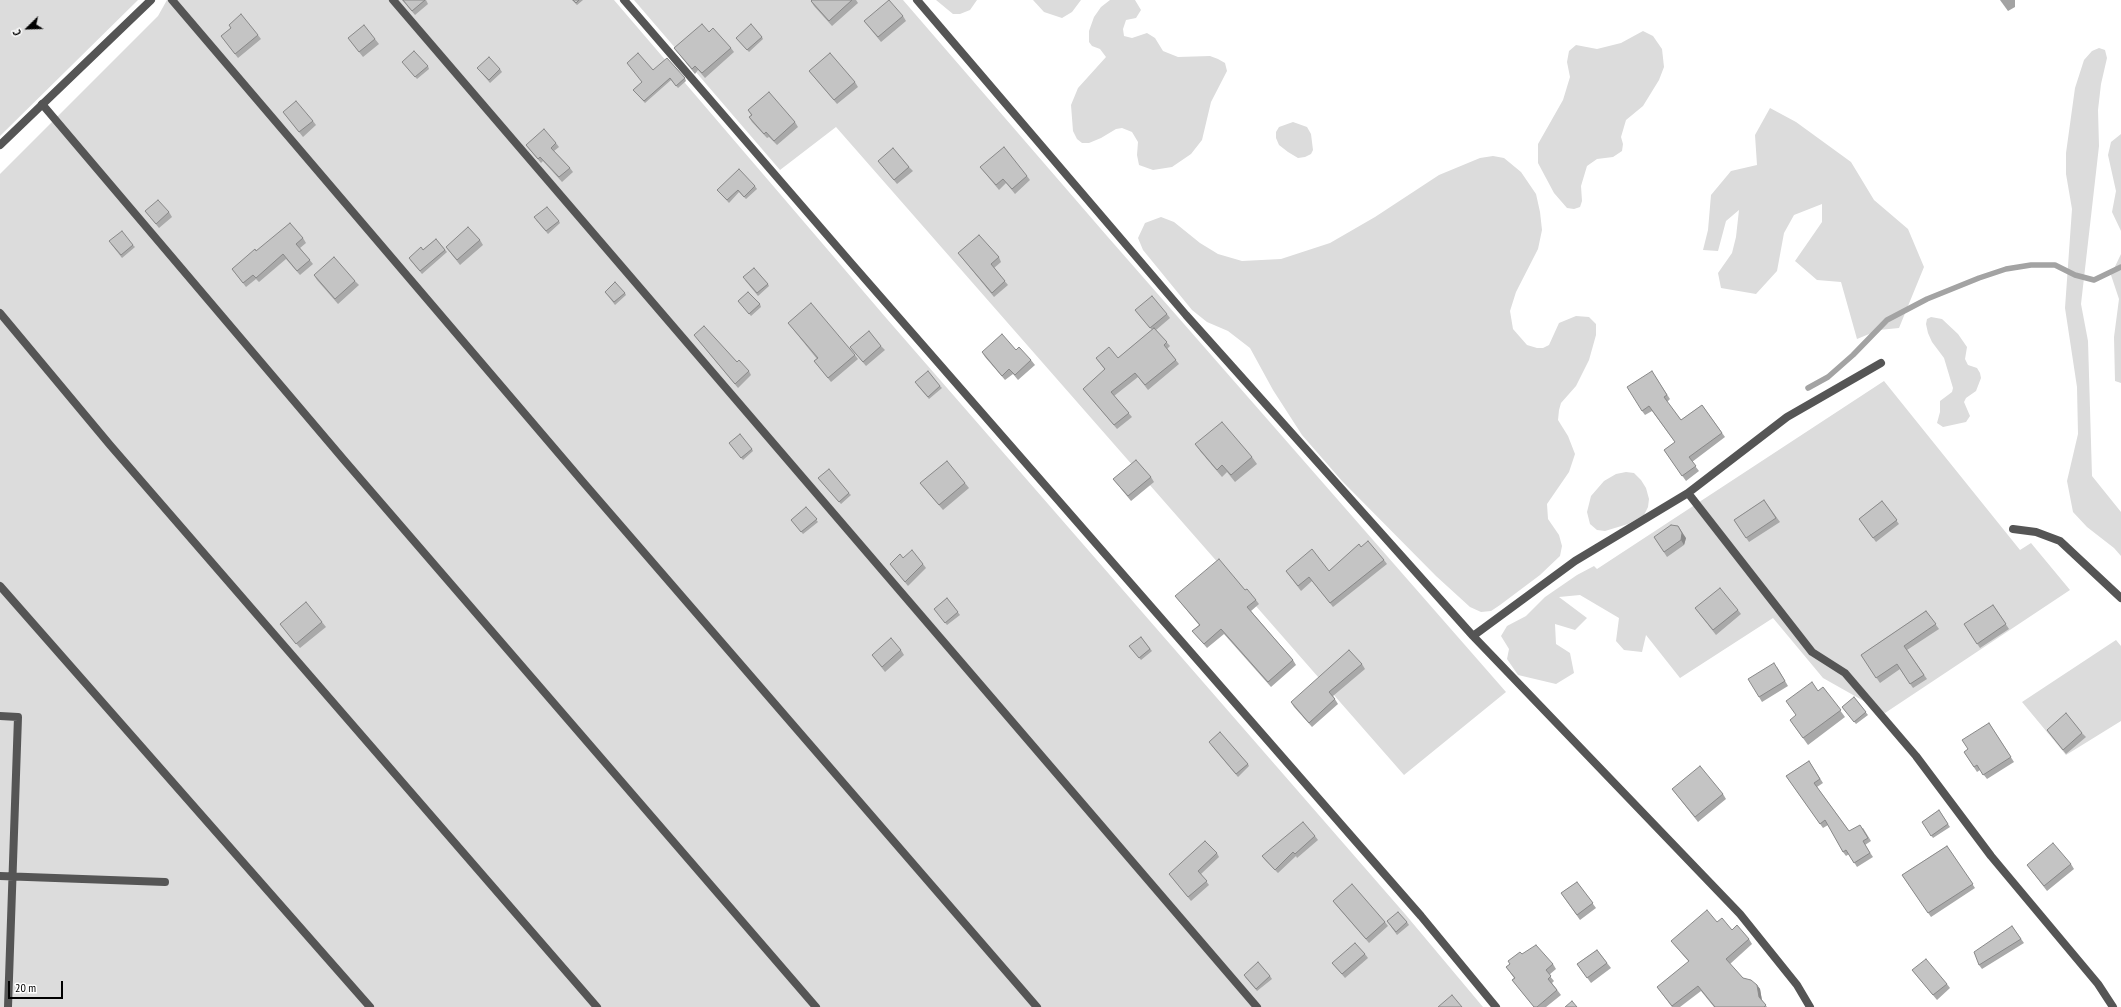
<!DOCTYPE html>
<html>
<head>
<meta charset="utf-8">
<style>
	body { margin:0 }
	#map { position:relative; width:2121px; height:1007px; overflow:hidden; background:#fff; font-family:"PT Sans Narrow",sans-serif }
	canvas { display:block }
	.north { position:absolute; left:8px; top:8px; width:40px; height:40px; -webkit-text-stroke:3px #fff; paint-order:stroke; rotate:247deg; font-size:11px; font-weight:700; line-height:16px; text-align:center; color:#000 }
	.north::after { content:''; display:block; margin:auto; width:14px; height:18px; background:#000; clip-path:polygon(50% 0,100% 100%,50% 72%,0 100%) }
	.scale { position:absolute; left:8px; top:981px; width:55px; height:18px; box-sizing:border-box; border:2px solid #000; border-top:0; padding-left:5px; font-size:12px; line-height:14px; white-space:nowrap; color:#000; -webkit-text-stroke:3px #fff; paint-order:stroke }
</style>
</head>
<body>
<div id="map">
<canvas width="2121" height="1007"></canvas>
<div class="north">С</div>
<div class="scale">20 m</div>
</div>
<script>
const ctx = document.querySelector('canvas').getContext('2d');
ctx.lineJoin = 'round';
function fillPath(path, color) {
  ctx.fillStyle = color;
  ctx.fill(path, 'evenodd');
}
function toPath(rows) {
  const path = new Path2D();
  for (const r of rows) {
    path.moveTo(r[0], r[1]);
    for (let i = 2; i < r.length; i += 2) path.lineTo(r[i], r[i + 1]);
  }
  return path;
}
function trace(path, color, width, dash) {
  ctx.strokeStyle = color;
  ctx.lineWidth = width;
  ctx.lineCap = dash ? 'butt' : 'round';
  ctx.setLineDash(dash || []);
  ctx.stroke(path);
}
fillPath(toPath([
	[0,0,138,0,0,136],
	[167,0,614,0,887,319,1405,914,1483,1007,0,1007,0,174,158,16],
	[634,0,903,0,1107,236,1506,692,1404,775,836,127,780,170],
	[936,0,977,0,970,10,960,14,953,14],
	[1033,0,1081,0,1072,12,1062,18,1044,12],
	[1110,0,1135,0,1141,10,1136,18,1126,20,1123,29,1124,36,1132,38,1147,33,1155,38,1163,51,1178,57,1210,56,1218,59,1225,63,1227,71,1211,102,1202,140,1191,154,1172,167,1153,170,1139,165,1137,155,1138,142,1132,132,1122,128,1116,129,1101,138,1089,143,1082,143,1077,139,1073,131,1071,105,1078,88,1106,57,1100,49,1092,46,1089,42,1089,31,1094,17,1101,7],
	[1643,31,1653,36,1662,49,1664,67,1659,80,1643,106,1626,120,1621,137,1623,144,1622,151,1613,157,1597,159,1587,166,1581,186,1582,201,1580,207,1574,209,1567,208,1554,193,1538,163,1538,144,1563,100,1570,77,1567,62,1569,51,1576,45,1597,49,1621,43],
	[2099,48,2105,50,2107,58,2101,84,2098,110,2099,146,2081,304,2088,341,2092,476,2121,512,2121,556,2114,548,2087,527,2073,512,2067,481,2078,434,2077,387,2065,308,2072,209,2066,174,2066,153,2075,88,2084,60,2092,51],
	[1770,108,1796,122,1851,162,1874,200,1908,229,1924,267,1899,328,1879,330,1857,339,1841,282,1817,280,1795,261,1822,222,1822,204,1794,215,1784,233,1777,271,1756,294,1721,288,1718,273,1732,253,1736,237,1739,210,1726,221,1718,251,1703,250,1708,230,1711,195,1731,171,1757,165,1755,135],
	[1293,122,1307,127,1311,134,1313,150,1311,154,1305,157,1298,158,1288,152,1279,145,1276,138,1276,132,1279,127],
	[2121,134,2121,231,2112,212,2116,191,2108,155,2111,142],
	[1493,156,1504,158,1521,172,1536,194,1540,212,1542,230,1538,249,1516,292,1510,311,1513,329,1527,345,1537,348,1543,348,1549,345,1559,323,1576,316,1589,317,1596,324,1596,335,1589,360,1576,386,1561,403,1559,410,1558,420,1568,436,1575,454,1569,472,1547,504,1548,519,1559,535,1562,546,1560,556,1540,575,1500,605,1491,611,1481,612,1470,607,1436,576,1342,481,1302,435,1273,390,1250,348,1228,331,1207,322,1192,310,1143,250,1138,238,1145,223,1161,217,1174,222,1200,243,1218,254,1242,261,1281,259,1330,243,1375,217,1439,175,1480,158],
	[2121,254,2121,383,2115,381,2114,337,2119,299,2111,275],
	[1931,317,1942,319,1958,334,1967,347,1965,359,1968,365,1977,368,1980,373,1981,378,1976,391,1966,398,1964,402,1970,416,1966,422,1943,427,1937,423,1940,412,1940,401,1952,392,1953,388,1944,358,1932,342,1928,333,1926,324,1927,319],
	[1884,381,2020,550,2031,543,2070,590,1885,713,1823,678,1773,618,1680,678,1646,635,1642,652,1624,650,1616,641,1619,618,1580,595,1559,597,1587,618,1575,630,1555,624,1556,644,1570,653,1574,673,1556,684,1518,675,1507,659,1509,649,1501,636,1507,626,1526,616,1545,597,1577,575,1594,566,1597,569],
	[1626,472,1634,473,1641,480,1646,488,1649,499,1648,507,1644,515,1628,524,1605,531,1597,530,1590,524,1587,512,1591,496,1604,481,1616,474],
	[2116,640,2121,646,2121,721,2066,755,2022,702]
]), '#dcdcdc');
fillPath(toPath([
	[2000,0,2015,0,2015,7,2008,11]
]), '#a3a3a3');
trace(toPath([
	[1808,388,1828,377,1853,355,1887,320,1927,299,1979,278,2006,269,2031,265,2055,265,2075,275,2094,280,2121,267]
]), '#a3a3a3', 5.5);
trace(toPath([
	[172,0,583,482,1037,1007],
	[393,0,1257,1007],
	[624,0,852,264,1421,916,1496,1007],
	[917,0,1186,315,1473,636,1740,914,1797,985,1810,1007],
	[42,104,344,460,816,1007],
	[0,313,110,445,597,1007],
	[1688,493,1812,652,1845,673,1916,756,1991,856,2098,984,2113,1007],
	[2013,529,2036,532,2060,541,2121,598],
	[0,586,370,1007],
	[1473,636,1575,561,1688,493,1787,417,1881,363],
	[0,716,18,717,8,1007],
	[0,876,165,882]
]), '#555', 8);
trace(toPath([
	[0,145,151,0]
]), '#555', 8);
fillPath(toPath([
	[402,0,426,0,428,4,415,15],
	[572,0,583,0,577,5],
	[812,0,856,0,858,3,832,26,814,6,811,1],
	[903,16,906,21,881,42,864,21],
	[229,25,258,35,261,39,238,58,221,36,231,28],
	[709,32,731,48,734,52,705,78,698,70,695,74,674,48],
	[762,37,763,39,749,52,736,38],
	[348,38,375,39,379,44,363,57],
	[404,64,428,66,429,69,417,79],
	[477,68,500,69,502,72,490,83],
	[653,70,685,78,686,81,678,88,671,80,645,103,633,90,642,82],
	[809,71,855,82,858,87,837,104],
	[748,110,795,122,798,127,777,145,769,137,767,138,752,122,749,117,751,115],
	[283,112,313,121,316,125,303,137],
	[556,143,559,147,554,151,570,168,573,172,562,182,543,161,541,163,526,145],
	[878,161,909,167,913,171,897,184],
	[980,167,1027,176,1030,180,1015,194,1006,183,999,190],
	[755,186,757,189,746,199,739,192,729,203,717,190],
	[145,211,169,212,172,217,159,228],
	[536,220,559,221,560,223,548,234],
	[303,238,306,243,300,248,313,264,300,275,286,259,259,282,256,279,246,287,232,269,256,251],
	[436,239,447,252,422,274,410,260],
	[480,240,483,245,460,265,446,247],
	[111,244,133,245,135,247,122,258],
	[958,253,999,257,1001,262,994,268,1008,285,994,297],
	[314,275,355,281,359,285,338,304,317,280],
	[745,280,768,284,769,286,758,296],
	[605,292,625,293,626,295,615,305],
	[738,301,760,304,761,307,751,316],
	[1135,310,1167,314,1170,318,1156,330,1170,346,1167,349,1179,364,1148,390,1138,377,1114,396,1132,417,1117,429,1083,389,1105,370,1096,358,1118,358,1152,330],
	[788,323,855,355,858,359,831,382,814,361,817,359],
	[694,335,737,362,749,371,751,375,738,388],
	[881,346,885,350,866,366,850,347],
	[1016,350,1031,360,1035,365,1018,380,1013,374,1005,380,985,357,982,352],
	[1655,376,1670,399,1667,402,1681,420,1702,405,1725,437,1692,462,1699,471,1686,481,1664,450,1675,442,1652,411,1645,415,1642,411],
	[917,385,940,386,942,388,929,399],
	[729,443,752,449,753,451,743,460],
	[1195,444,1252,457,1257,464,1235,482,1227,472,1222,477,1200,451],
	[1151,477,1154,482,1131,501,1113,479],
	[818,478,849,493,851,495,841,504],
	[920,483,965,483,969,488,943,510],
	[1764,500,1780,522,1749,542,1734,520],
	[1882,501,1899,524,1876,542,1859,519],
	[806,507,818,522,803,534,793,522],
	[1654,537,1686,538,1684,545,1667,557],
	[1361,547,1384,560,1387,564,1333,607,1312,581,1301,591,1286,571,1329,571],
	[903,558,923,564,926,568,908,586,890,564],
	[1245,590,1256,600,1259,604,1251,611,1293,660,1296,665,1271,687,1224,634,1207,648,1192,631,1199,625,1175,596],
	[947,598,960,615,947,625,934,609],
	[1993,605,2009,629,1980,648,1964,624],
	[1695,608,1738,610,1741,614,1716,635],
	[1926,611,1939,629,1907,650,1927,679,1913,688,1900,669,1880,683,1861,655],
	[322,622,326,627,300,648,280,624],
	[1141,637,1152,651,1141,660,1131,648],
	[901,650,904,655,885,672,872,655],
	[1362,664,1365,669,1333,696,1338,704,1312,727,1294,707,1291,702],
	[1777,667,1788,686,1762,702,1759,697],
	[1823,687,1845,717,1808,745,1790,720,1796,716,1818,691],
	[1854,697,1868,715,1856,724,1842,707],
	[1989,723,2014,762,1987,779,1980,770,1977,772,1964,752,1968,749],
	[2047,730,2082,733,2086,737,2066,754],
	[1211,745,1248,764,1249,766,1238,777],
	[1809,761,1823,783,1817,787,1849,831,1863,828,1871,841,1865,845,1873,857,1857,867,1849,854,1846,856,1843,852,1828,825,1823,828,1786,776],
	[1672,789,1723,794,1726,799,1698,822],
	[1939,810,1950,827,1933,838,1922,822],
	[1315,836,1318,840,1297,858,1296,856,1278,873,1265,860,1262,856],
	[1947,846,1975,888,1931,917,1902,875],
	[1217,853,1219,857,1201,874,1209,885,1191,901,1169,874],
	[2071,864,2074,869,2047,891,2027,865],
	[1577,882,1596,908,1580,920,1561,893],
	[1333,901,1385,922,1388,926,1369,943,1336,905],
	[1387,921,1407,922,1409,925,1397,935],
	[1717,922,1749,939,1752,944,1730,964,1743,978,1757,985,1760,989,1762,1000,1767,1007,1714,1007,1701,991,1680,1007,1672,1007,1657,987,1689,962,1671,941],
	[2012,926,2024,943,1982,969,1979,965],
	[1597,950,1611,968,1591,983,1577,964],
	[1365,954,1368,958,1345,978,1332,963],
	[1522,954,1553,964,1556,969,1549,975,1554,981,1552,983,1561,995,1546,1007,1534,1007,1512,980,1514,978,1506,967],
	[1912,970,1947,984,1950,988,1937,1000],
	[1270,976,1272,979,1257,991,1245,977]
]), '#a9a9a9');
fillPath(toPath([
	[1678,526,1686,538,1684,545,1681,540],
	[1757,985,1760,989,1762,1001,1759,997]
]), '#898989');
const building = toPath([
	[403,0,425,0,412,11,403,0],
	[573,0,579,0,576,3,573,0],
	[812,0,852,0,829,21,811,1,812,0],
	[889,0,903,16,878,37,864,21,889,0],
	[241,14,258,35,235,54,221,36,231,28,229,25,241,14],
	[702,24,709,32,713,28,731,48,702,73,695,66,692,69,674,48,702,24],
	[751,24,762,37,747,50,736,38,751,24],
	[364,25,375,39,359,52,348,38,364,25],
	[414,51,428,66,415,77,402,62,414,51],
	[638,53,653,70,667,58,685,78,676,86,670,78,644,101,633,90,642,82,627,63,638,53],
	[830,53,855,82,834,100,809,71,830,53],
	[489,57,500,69,489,80,477,68,489,57],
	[769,92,795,122,774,141,766,132,764,134,749,117,752,115,748,110,769,92],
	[296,101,313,121,299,132,283,112,296,101],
	[544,129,556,143,551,148,570,168,559,177,540,157,538,159,526,145,544,129],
	[1004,147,1027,176,1012,189,1003,179,996,185,980,167,1004,147],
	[893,148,909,167,894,180,878,161,893,148],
	[739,169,755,186,744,197,738,190,727,200,717,190,739,169],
	[158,200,169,212,156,224,145,211,158,200],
	[547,207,559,221,546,231,534,217,547,207],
	[290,223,303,238,296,244,310,260,297,271,283,254,256,278,253,275,243,283,232,269,255,249,256,251,290,223],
	[468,227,480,240,457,260,446,247,468,227],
	[122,231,133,245,121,255,109,241,122,231],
	[979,235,999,257,991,264,1005,281,992,293,958,253,979,235],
	[436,239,445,250,420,271,409,258,421,247,423,250,436,239],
	[334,257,355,281,335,299,314,275,334,257],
	[754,268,768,284,757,293,743,277,754,268],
	[615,282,625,293,614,302,605,292,615,282],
	[748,292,760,304,749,314,738,301,748,292],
	[1152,296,1167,314,1150,328,1135,310,1152,296],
	[811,303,855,355,828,378,814,361,818,358,788,323,811,303],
	[704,326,737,362,739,360,749,371,735,384,694,335,704,326],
	[1154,328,1167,342,1164,345,1176,360,1145,385,1135,373,1111,392,1129,413,1114,425,1083,389,1105,369,1096,358,1109,347,1118,358,1154,328],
	[869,331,881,346,863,362,850,347,869,331],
	[1002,334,1016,350,1019,347,1031,360,1015,375,1009,369,1002,376,982,352,1002,334],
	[928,371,940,386,928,397,915,382,928,371],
	[1652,371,1667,395,1664,397,1681,420,1702,405,1722,433,1689,457,1696,466,1682,476,1664,450,1675,442,1649,406,1642,411,1627,387,1652,371],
	[1222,422,1252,457,1231,475,1222,465,1217,470,1195,444,1222,422],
	[740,434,752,449,741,458,729,443,740,434],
	[1136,460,1151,477,1128,496,1113,479,1136,460],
	[947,461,965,483,939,505,920,483,947,461],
	[829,469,849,493,839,502,818,478,829,469],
	[1764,500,1776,518,1746,538,1734,520,1764,500],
	[1882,501,1897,520,1873,538,1859,519,1882,501],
	[806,507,817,519,801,532,791,520,806,507],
	[1671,525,1678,526,1682,533,1681,540,1664,552,1654,537,1671,525],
	[1368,541,1384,560,1330,603,1309,577,1298,586,1286,571,1312,549,1329,571,1359,544,1361,547,1368,541],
	[912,550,923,564,905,582,890,564,900,554,903,558,912,550],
	[1219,559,1245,590,1247,589,1256,600,1247,607,1293,660,1268,682,1221,629,1204,644,1192,631,1200,625,1175,596,1219,559],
	[1720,588,1738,610,1713,630,1695,608,1720,588],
	[947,598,958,612,945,623,934,609,947,598],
	[306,602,322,622,296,644,280,624,306,602],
	[1993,605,2006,624,1977,644,1964,624,1993,605],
	[1926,611,1936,624,1904,646,1924,675,1910,684,1897,664,1876,678,1861,655,1926,611],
	[1141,637,1150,649,1139,658,1129,646,1141,637],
	[891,638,901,650,882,667,872,655,891,638],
	[1349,650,1362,664,1329,692,1335,699,1309,723,1291,702,1349,650],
	[1774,663,1785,681,1759,697,1748,679,1774,663],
	[1812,682,1818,691,1823,687,1841,710,1803,738,1790,720,1796,715,1786,701,1812,682],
	[1854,697,1866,712,1854,722,1842,707,1854,697],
	[2066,713,2082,733,2063,750,2047,730,2066,713],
	[1989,723,2011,757,1983,775,1977,765,1974,767,1964,752,1968,749,1962,740,1989,723],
	[1220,732,1248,764,1236,774,1209,742,1220,732],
	[1809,761,1820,779,1814,783,1849,831,1860,825,1868,838,1863,841,1870,853,1854,863,1846,850,1843,852,1825,820,1820,824,1786,776,1809,761],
	[1700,766,1723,794,1695,817,1672,789,1700,766],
	[1939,810,1948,824,1931,836,1922,822,1939,810],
	[1303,822,1315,836,1295,854,1293,852,1275,870,1262,856,1303,822],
	[1205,841,1217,853,1198,871,1207,881,1188,897,1169,874,1205,841],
	[2053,843,2071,864,2044,886,2027,865,2053,843],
	[1947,846,1973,884,1928,913,1902,875,1947,846],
	[1577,882,1593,903,1577,915,1561,893,1577,882],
	[1352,884,1385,922,1366,939,1333,901,1352,884],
	[1707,910,1717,922,1722,918,1732,930,1737,925,1749,939,1726,959,1743,978,1751,980,1757,985,1759,997,1766,1005,1764,1007,1715,1007,1698,986,1672,1006,1657,987,1689,961,1671,941,1707,910],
	[1398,912,1407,922,1396,932,1387,921,1398,912],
	[2012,926,2021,939,1979,965,1974,952,2012,926],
	[1355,943,1365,954,1342,974,1332,963,1355,943],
	[1536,945,1553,964,1546,970,1551,976,1548,979,1557,990,1537,1007,1534,1007,1512,980,1515,978,1506,967,1510,964,1508,961,1520,952,1522,954,1536,945],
	[1597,950,1607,963,1587,978,1577,964,1597,950],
	[1926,959,1947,984,1933,995,1912,970,1926,959],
	[1258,962,1270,976,1256,989,1244,975,1258,962],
	[1452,995,1462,1007,1438,1007,1452,995],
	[1572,1001,1577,1007,1565,1007,1572,1001]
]);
fillPath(building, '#c4c4c4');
trace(building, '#898989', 1);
</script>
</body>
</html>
